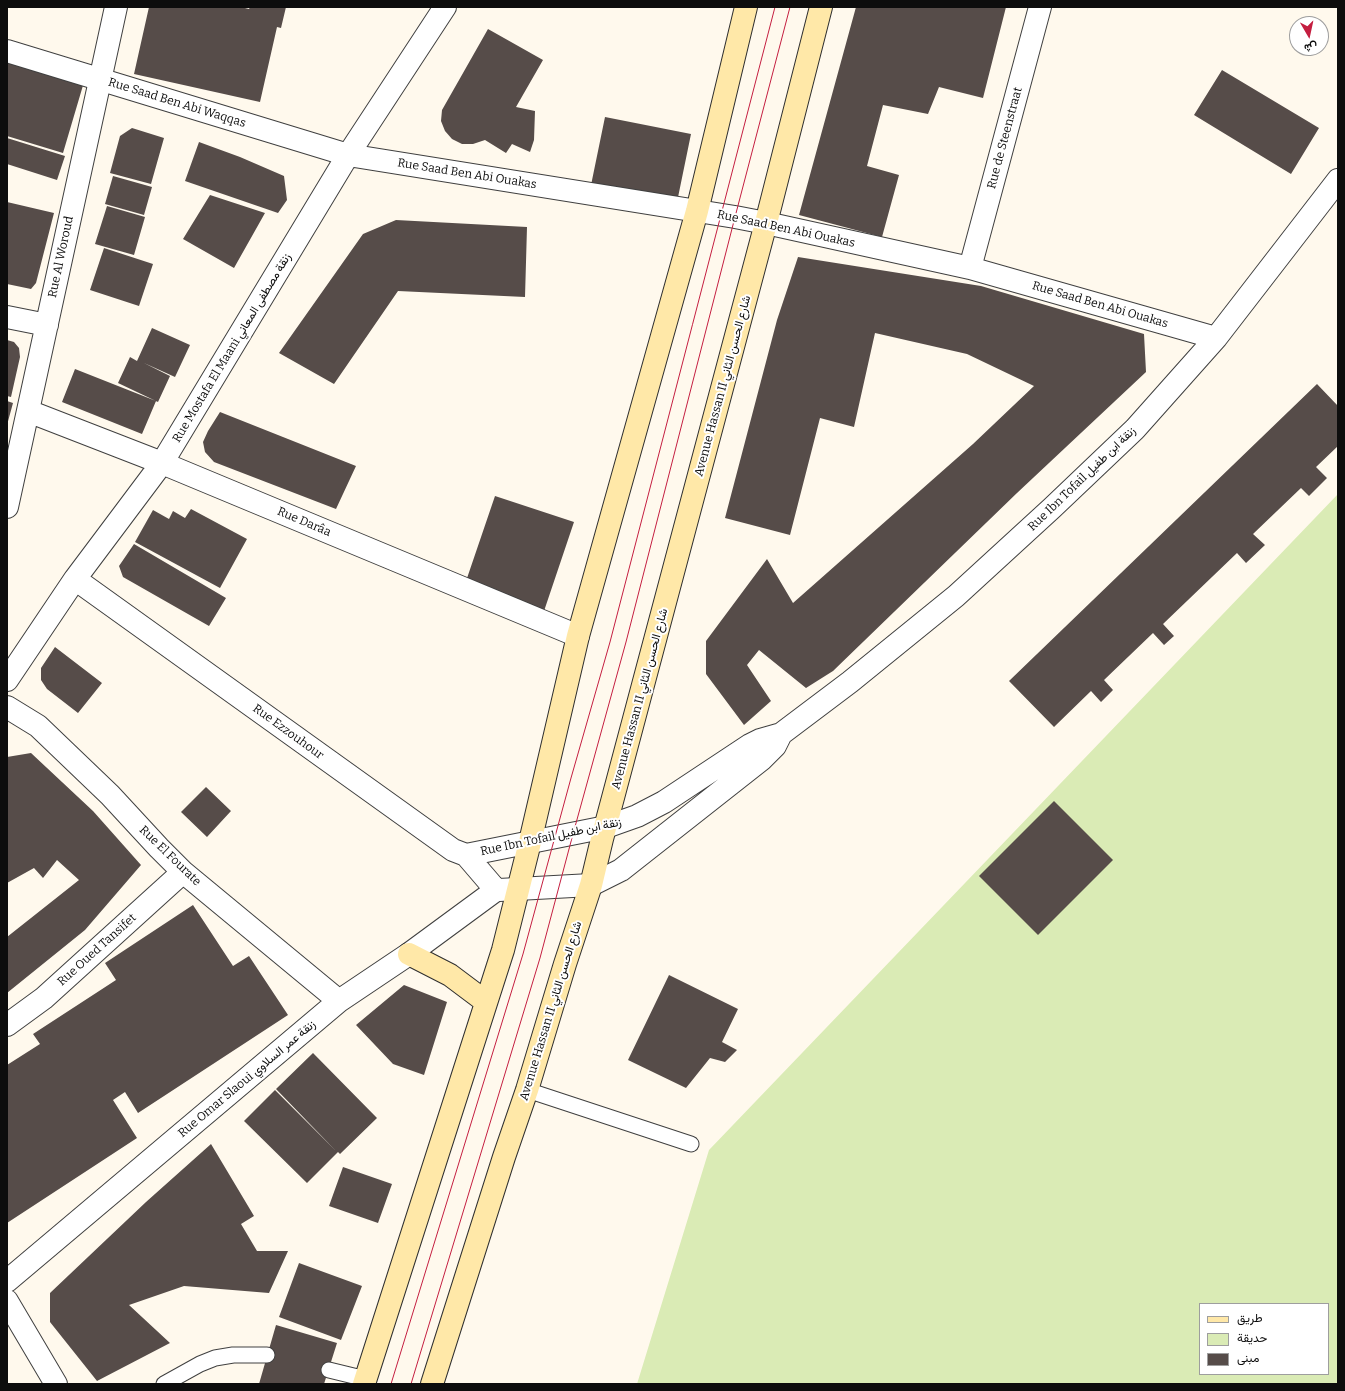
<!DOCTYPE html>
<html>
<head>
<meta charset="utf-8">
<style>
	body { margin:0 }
	#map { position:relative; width:1345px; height:1391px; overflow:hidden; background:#fff9ed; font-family:Bitter,Vazirmatn,serif }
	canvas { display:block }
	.frame { position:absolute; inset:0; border:8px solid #0d0d0d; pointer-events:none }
	.legend { position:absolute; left:1199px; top:1303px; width:130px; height:72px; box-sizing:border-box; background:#fff; border:1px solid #9e9e9e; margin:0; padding:5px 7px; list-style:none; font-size:12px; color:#0d0d0d }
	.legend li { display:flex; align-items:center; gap:8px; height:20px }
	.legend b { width:20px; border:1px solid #9e9e9e }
	.north { position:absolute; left:1289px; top:16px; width:40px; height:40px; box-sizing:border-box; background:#fff; border:1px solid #9e9e9e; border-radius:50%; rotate:171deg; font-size:11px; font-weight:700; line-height:16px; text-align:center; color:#0d0d0d }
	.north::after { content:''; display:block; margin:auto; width:14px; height:18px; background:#c41e40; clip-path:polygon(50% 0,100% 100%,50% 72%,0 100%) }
</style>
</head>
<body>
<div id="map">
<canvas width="1345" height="1391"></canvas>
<div class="frame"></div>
<ul class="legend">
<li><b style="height:5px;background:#ffe8a8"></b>طريق</li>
<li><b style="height:11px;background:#daebb5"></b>حديقة</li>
<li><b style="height:11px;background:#564c49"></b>مبنى</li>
</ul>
<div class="north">ش</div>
</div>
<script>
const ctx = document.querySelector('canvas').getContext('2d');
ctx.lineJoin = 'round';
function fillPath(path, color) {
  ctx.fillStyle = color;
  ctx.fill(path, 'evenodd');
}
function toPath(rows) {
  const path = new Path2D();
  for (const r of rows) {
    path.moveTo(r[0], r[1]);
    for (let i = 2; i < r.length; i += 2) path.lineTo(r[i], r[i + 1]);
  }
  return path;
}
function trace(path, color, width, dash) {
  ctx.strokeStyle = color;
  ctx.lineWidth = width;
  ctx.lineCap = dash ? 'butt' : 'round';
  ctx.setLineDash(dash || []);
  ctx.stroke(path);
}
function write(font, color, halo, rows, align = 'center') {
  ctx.font = font + ' Bitter,Vazirmatn,serif';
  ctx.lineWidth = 4;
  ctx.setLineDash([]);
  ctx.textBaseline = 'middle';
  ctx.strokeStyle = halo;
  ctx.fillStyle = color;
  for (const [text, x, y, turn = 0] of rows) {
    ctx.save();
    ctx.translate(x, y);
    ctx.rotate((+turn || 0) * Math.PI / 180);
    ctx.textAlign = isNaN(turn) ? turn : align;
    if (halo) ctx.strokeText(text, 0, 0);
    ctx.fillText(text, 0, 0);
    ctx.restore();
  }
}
fillPath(toPath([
	[1338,494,1338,1384,637,1384,709,1150],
	[1200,1304,1328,1304,1328,1374,1200,1374]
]), '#daebb5');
fillPath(toPath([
	[149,7,241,7,249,9,250,7,286,7,281,28,277,27,260,102,134,74],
	[856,7,1006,7,983,98,939,87,928,114,883,105,867,166,899,175,882,237,799,215],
	[488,29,543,60,516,107,535,111,534,140,530,152,512,144,506,153,485,140,473,144,462,144,452,139,445,131,441,121,442,110],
	[7,59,84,82,63,153,7,136],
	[1222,70,1319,128,1291,174,1194,115],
	[605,117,691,134,676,207,590,190],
	[132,128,164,138,151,184,110,173,120,136],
	[7,138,65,156,57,180,7,164],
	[199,142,240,157,284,176,287,200,278,213,185,181],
	[113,176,152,187,144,215,105,204],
	[210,195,265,213,234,268,183,239],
	[7,202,54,213,36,283,31,289,7,284],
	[107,206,145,217,134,255,95,244],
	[396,220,527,227,525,297,398,291,334,384,279,353,363,234],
	[104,248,153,264,139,306,90,290],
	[798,257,981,286,1144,334,1146,372,1017,493,833,671,806,688,759,650,747,665,771,701,744,725,706,674,706,641,767,559,793,603,973,444,1034,386,967,354,875,333,854,427,820,418,790,535,725,518,777,320],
	[152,328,190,345,175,377,144,363,170,376,158,402,118,383,130,357,137,361],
	[7,340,14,342,19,348,20,357,11,397,7,396],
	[75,369,156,401,142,434,62,402],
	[1317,384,1338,406,1338,446,1316,467,1327,478,1309,496,1301,488,1253,534,1265,545,1246,563,1237,553,1163,624,1174,636,1164,645,1153,633,1104,680,1113,690,1101,702,1091,691,1054,727,1009,681],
	[7,401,13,403,7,425],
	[220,412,356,466,336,509,214,462,205,452,203,442,208,431],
	[495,496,574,522,542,617,464,587],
	[191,509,247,539,220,588,135,542,153,510,169,519,173,511,185,518],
	[134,544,226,598,209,626,123,577,119,566],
	[55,647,102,683,78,713,47,689,41,680,41,668],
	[31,753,93,811,141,865,85,930,7,993,7,937,79,880,57,860,43,878,34,868,7,883,7,757],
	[206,787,231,811,207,837,181,812],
	[1054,801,1113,860,1038,935,979,876],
	[193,905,233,966,249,956,288,1015,138,1113,125,1092,113,1100,137,1138,7,1223,7,1065,40,1044,33,1034,116,980,105,963],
	[669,975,738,1009,722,1042,737,1050,725,1062,710,1058,686,1088,628,1060],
	[404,985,447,1002,424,1075,393,1064,356,1025],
	[313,1053,377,1118,340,1154,338,1152,307,1183,244,1121,275,1090,336,1151,276,1089],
	[211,1144,254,1216,241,1224,257,1251,288,1251,269,1293,184,1286,129,1305,170,1343,97,1381,50,1322,50,1293,146,1202],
	[343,1167,392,1184,378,1223,329,1206],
	[299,1263,362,1286,341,1340,279,1317],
	[276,1325,337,1343,324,1384,259,1384]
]), '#564c49');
const service = toPath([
	[527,1090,691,1144],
	[329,1370,366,1379],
	[164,1384,200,1364,215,1358,233,1355,267,1355]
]);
const minor = toPath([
	[7,51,348,155,735,217,766,223,970,268,1216,338],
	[970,268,1040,7],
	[7,317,47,325],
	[28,411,162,463,578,636],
	[7,507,116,7],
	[75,579,453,850,466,855,496,890],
	[7,680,75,579,162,463,348,155,445,7],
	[7,707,38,726,110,795,159,848,183,872,339,1001],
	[466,855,606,827,637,816,664,802,750,745,760,740,781,734,850,682,956,596,1052,508,1135,429,1216,338,1338,180],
	[499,890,591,885,621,870,762,759,775,746,781,734],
	[7,1025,44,998,183,872],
	[7,1281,339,1001,409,954,496,890],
	[7,1301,56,1384]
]);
const secondary = toPath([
	[409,954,450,975,486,1002],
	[364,1384,503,950,530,842,578,636,697,211,746,7],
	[432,1384,504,1157,527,1090,565,964,591,885,602,839,766,223,821,7]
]);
trace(service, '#404040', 17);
trace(minor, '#404040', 24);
trace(secondary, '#2f2f2f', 24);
trace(service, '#fff', 15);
trace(minor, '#fff', 22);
trace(secondary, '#ffe8a8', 22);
trace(toPath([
	[391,1384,523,954,571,778,610,642,775,7],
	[411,1384,540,958,573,834,626,642,735,217,790,7]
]), '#c41e40', 1);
write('12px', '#0d0d0d', '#fff', [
	["Rue Saad Ben Abi Waqqas",177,103,17],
	["Rue de Steenstraat",1005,138,-75],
	["Rue Saad Ben Abi Ouakas",467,174,9],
	["Rue Saad Ben Abi Ouakas",786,229,12],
	["Rue Al Woroud",61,257,-78],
	["Rue Saad Ben Abi Ouakas",1100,305,16],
	["Rue Mostafa El Maani زنقة مصطفى المعاني",232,348,-59],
	["Avenue Hassan II شارع الحسن الثاني",723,386,-75],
	["Rue Ibn Tofail زنقة ابن طفيل",1082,479,-44],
	["Rue Darâa",304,522,23],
	["Avenue Hassan II شارع الحسن الثاني",640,699,-75],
	["Rue Ezzouhour",288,732,36],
	["Rue Ibn Tofail زنقة ابن طفيل",551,837,-12],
	["Rue El Fourate",170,856,44],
	["Rue Oued Tansifet",97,950,-42],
	["Avenue Hassan II شارع الحسن الثاني",551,1011,-73],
	["Rue Omar Slaoui زنقة عمر السلاوي",247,1079,-40]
]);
</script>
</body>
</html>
